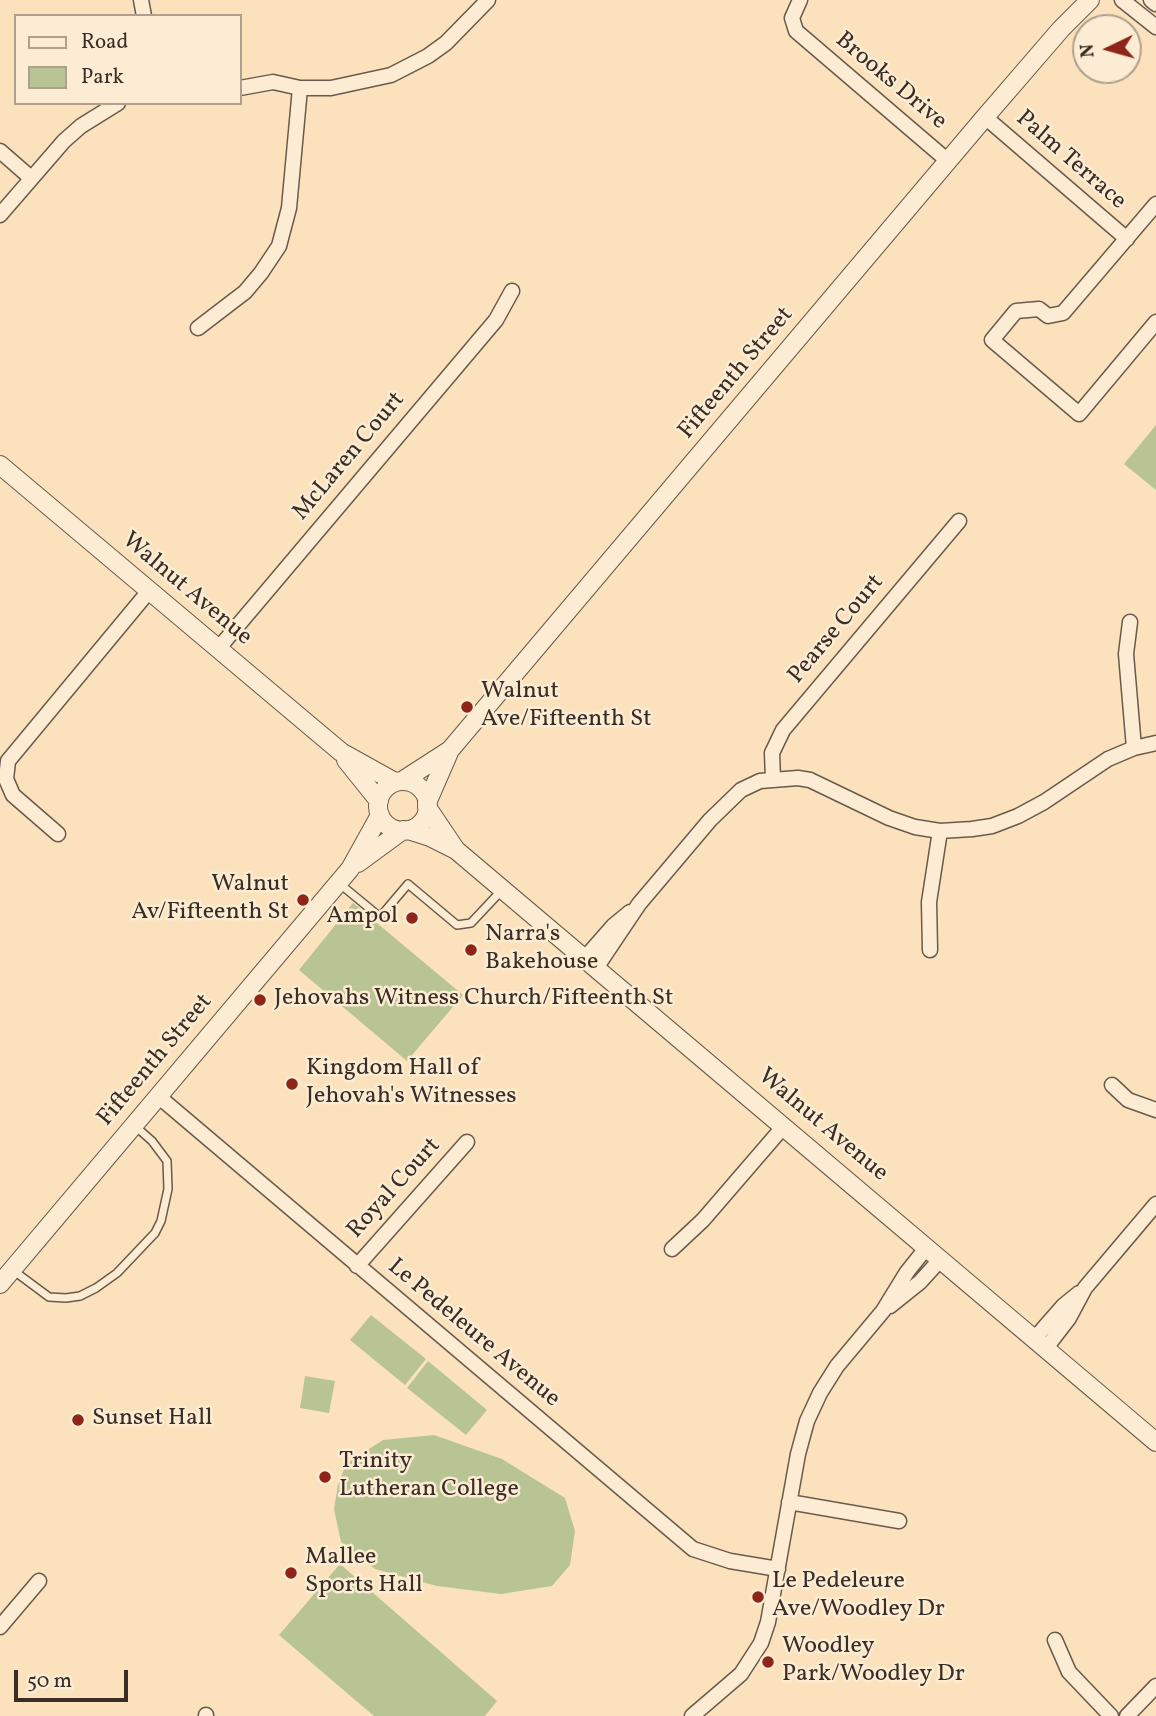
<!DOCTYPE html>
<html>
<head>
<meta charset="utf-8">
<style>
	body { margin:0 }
	#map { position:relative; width:1156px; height:1716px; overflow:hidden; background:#fbe2bc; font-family:Vollkorn,serif }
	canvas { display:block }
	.legend { position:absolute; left:14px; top:14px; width:228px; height:91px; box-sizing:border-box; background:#fcecd3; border:2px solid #aea08d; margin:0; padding:9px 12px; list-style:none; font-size:21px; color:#3a2d25 }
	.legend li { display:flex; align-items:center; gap:14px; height:35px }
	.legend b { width:35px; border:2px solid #aea08d }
	.north { position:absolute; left:1072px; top:14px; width:70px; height:70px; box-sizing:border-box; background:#fcecd3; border:2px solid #aea08d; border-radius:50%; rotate:265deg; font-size:19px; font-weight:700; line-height:28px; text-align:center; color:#3a2d25 }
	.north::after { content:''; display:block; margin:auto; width:24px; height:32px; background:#8f2418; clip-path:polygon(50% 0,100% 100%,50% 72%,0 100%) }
	.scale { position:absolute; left:14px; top:1670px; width:114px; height:32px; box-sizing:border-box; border:4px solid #3a2d25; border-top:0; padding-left:9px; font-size:21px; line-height:24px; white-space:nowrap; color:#3a2d25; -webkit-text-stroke:5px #fcecd3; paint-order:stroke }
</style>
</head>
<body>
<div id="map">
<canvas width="1156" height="1716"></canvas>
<ul class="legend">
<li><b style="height:9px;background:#fcecd3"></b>Road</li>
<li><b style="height:19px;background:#b9c494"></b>Park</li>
</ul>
<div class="north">N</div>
<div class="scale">50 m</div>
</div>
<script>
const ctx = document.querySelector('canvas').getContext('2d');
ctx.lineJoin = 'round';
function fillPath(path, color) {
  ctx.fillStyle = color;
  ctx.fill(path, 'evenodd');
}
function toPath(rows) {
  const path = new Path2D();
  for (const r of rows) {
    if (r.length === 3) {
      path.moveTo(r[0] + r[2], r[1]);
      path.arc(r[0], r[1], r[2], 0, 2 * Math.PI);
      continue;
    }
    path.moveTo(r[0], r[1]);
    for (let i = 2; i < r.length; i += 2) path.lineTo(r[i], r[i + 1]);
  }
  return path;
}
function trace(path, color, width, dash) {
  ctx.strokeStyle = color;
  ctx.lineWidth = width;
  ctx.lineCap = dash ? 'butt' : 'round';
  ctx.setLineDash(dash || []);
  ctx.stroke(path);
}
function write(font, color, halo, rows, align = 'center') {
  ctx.font = font + ' Vollkorn,serif';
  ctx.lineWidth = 5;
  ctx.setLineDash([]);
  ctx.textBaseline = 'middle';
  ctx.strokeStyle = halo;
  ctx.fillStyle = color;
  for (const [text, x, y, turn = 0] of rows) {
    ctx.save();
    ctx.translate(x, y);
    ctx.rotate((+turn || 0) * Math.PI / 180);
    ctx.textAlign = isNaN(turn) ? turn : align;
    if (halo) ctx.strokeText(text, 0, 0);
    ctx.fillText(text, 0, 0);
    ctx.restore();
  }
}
fillPath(toPath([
	[1156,425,1156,490,1124,464],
	[353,903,463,995,407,1061,299,970],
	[371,1315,426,1359,405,1385,350,1340],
	[428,1361,487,1410,466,1435,407,1388],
	[305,1376,335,1381,329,1413,300,1408],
	[434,1435,502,1459,565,1498,575,1531,570,1565,552,1586,501,1594,437,1586,375,1569,341,1542,334,1509,338,1485,346,1464,383,1440],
	[340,1564,497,1701,485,1716,374,1716,279,1635]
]), '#b9c494');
const service = toPath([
	[340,884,380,917,408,884,457,925,471,923,502,890],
	[14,1271,49,1297,66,1298,80,1296,96,1288,117,1273,155,1233,161,1221,168,1189,167,1161,152,1141,135,1126]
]);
const minor = toPath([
	[141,0,144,16],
	[800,0,792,18,796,31,948,161],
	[1122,0,1156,27],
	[1151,0,1156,4],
	[240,88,273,82,300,88,331,88,391,75,428,56,446,43,488,0],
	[985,117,1127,239],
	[0,151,31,178],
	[1156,204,1063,313,1048,316,1039,309,1016,311,992,340,1079,414,1156,322],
	[0,215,64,141,81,126,118,103],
	[198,328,245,292,261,273,279,246,289,208,300,88],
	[1130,622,1126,654,1134,748],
	[218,649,496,320,512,291],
	[773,779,772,753,783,730,959,521],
	[58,834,13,795,6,779,8,761,149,591],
	[930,950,929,902,940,831],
	[584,959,613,926,630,912],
	[596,968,639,904,710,820,741,790,760,781,798,778,810,780,889,818,915,827,940,831,972,829,992,826,1018,816,1044,802,1108,759,1134,748,1156,743],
	[1112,1085,1128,1100,1156,1110],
	[158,1096,693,1549,730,1561,778,1569],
	[672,1249,703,1220,784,1126],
	[357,1266,467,1142],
	[890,1306,920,1282,940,1260],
	[1035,1338,1063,1306,1079,1293],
	[1046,1348,1069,1318,1085,1288,1156,1204],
	[789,1502,899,1521],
	[0,1627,39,1581],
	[1055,1640,1069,1672,1111,1716],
	[206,1716,206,1715],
	[692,1716,741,1674,761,1643,768,1622,798,1454,807,1421,820,1393,837,1366,883,1311,907,1272,927,1247],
	[1127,1716,1156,1686]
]);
const tertiary = toPath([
	[0,465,341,752,395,782],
	[346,760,379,801],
	[402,781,450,750],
	[403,806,25],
	[427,803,450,750,985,117,1061,29,1090,0],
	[427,807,456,850],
	[408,830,430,837,456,850,1156,1442],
	[358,863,403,830],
	[0,1284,350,869,380,815]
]);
trace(service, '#6a5a4b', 10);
trace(minor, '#6a5a4b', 17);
trace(tertiary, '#6a5a4b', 20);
trace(service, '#fcecd3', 7);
trace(minor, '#fcecd3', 14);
trace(tertiary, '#fcecd3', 18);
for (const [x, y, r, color] of [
	[467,707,7,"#8f2418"],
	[303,900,7,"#8f2418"],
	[412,918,7,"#8f2418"],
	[471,950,7,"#8f2418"],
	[260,1000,7,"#8f2418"],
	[292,1084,7,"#8f2418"],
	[78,1420,7,"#8f2418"],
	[325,1477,7,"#8f2418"],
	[291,1573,7,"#8f2418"],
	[758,1597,7,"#8f2418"],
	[768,1662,7,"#8f2418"]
]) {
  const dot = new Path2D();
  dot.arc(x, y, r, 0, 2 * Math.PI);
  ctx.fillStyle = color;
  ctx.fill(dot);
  trace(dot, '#fcecd3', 2.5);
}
write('24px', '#3a2d25', '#fcecd3', [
	["Brooks Drive",890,82,40],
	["Palm Terrace",1070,161,41],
	["Fifteenth Street",737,374,-50],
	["McLaren Court",350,457,-50],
	["Walnut Avenue",186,590,40],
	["Pearse Court",837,630,-50],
	["Fifteenth Street",156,1061,-50],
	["Walnut Avenue",822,1126,40],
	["Royal Court",395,1189,-48],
	["Le Pedeleure Avenue",473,1334,40]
]);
write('24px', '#3a2d25', '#fcecd3', [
	["Walnut",481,693],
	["Ave/Fifteenth St",481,721],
	["Walnut",289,886,"right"],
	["Av/Fifteenth St",289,914,"right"],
	["Ampol",398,918,"right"],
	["Narra's",485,936],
	["Bakehouse",485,964],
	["Jehovahs Witness Church/Fifteenth St",274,1000],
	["Kingdom Hall of",306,1070],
	["Jehovah's Witnesses",306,1098],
	["Sunset Hall",92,1420],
	["Trinity",339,1463],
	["Lutheran College",339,1491],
	["Mallee",305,1559],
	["Sports Hall",305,1587],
	["Le Pedeleure",772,1583],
	["Ave/Woodley Dr",772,1611],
	["Woodley",782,1648],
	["Park/Woodley Dr",782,1676]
], 'left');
</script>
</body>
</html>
